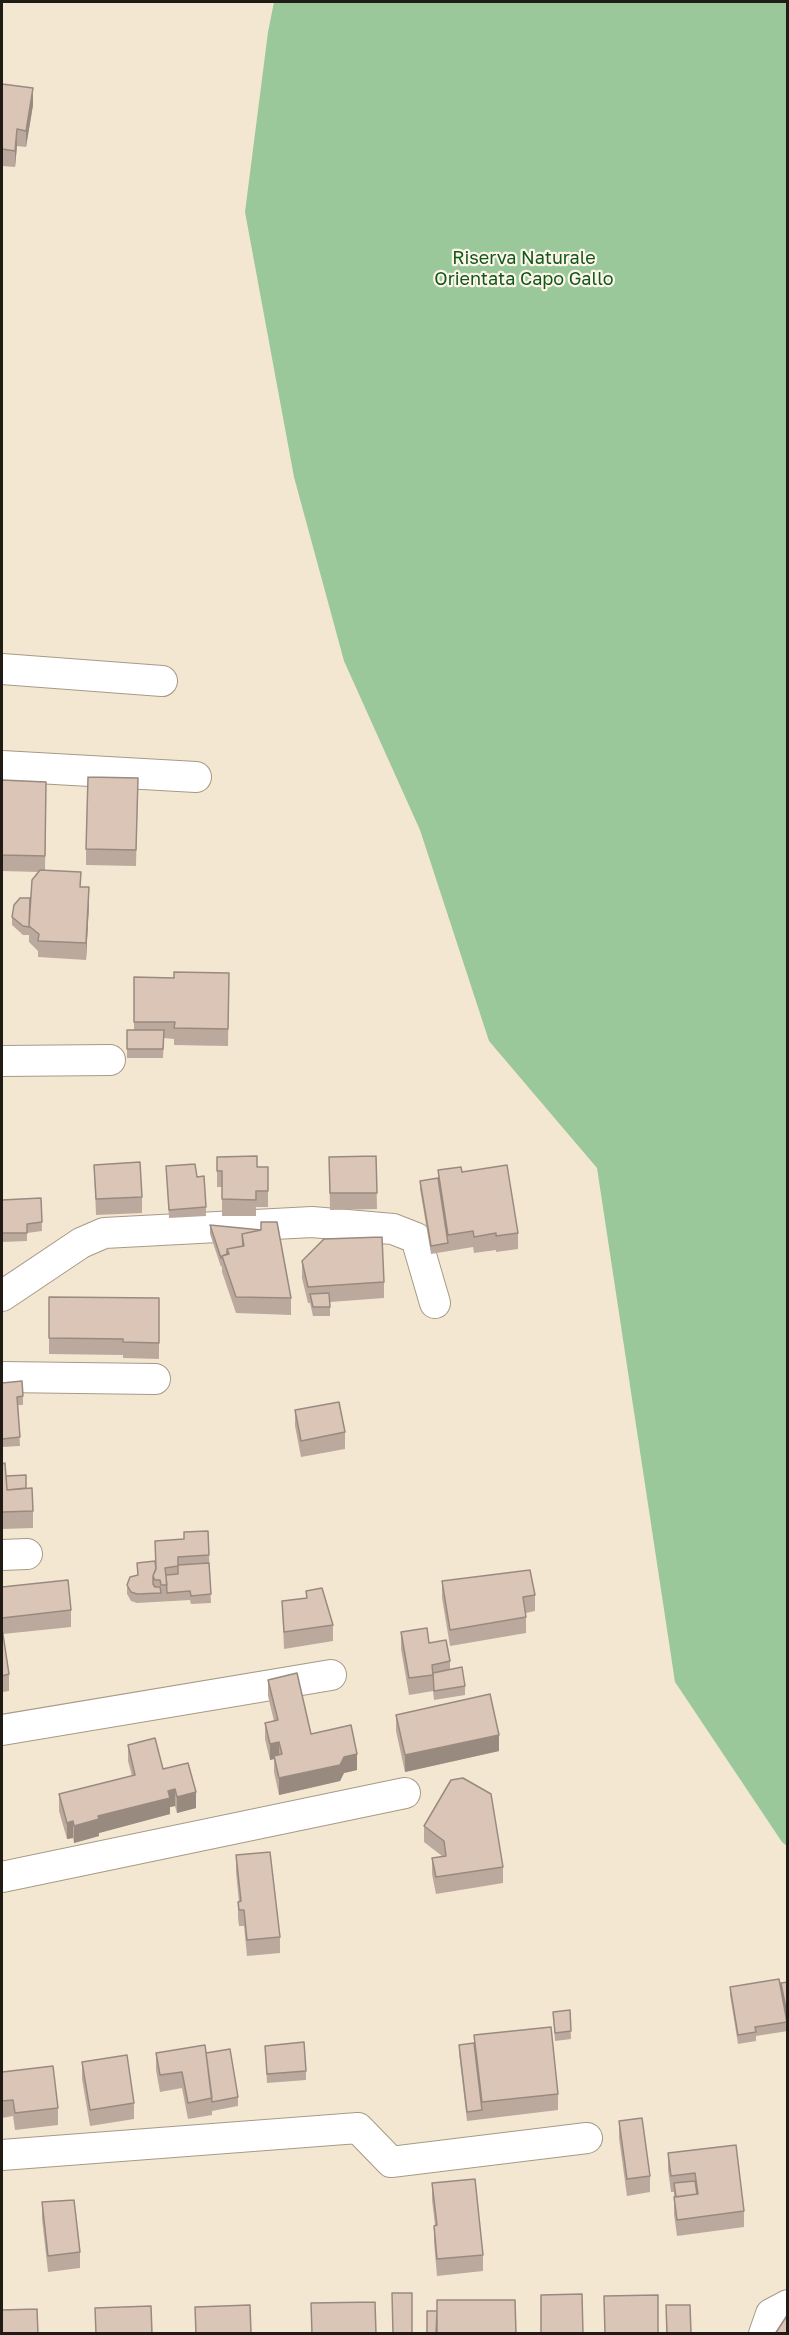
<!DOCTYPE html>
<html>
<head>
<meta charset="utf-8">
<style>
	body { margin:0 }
	#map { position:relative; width:789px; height:2335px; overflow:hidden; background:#f4e7d2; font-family:"Golos Text",sans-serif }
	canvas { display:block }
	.frame { position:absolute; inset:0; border:3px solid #201b14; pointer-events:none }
</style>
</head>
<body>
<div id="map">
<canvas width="789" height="2335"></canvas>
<div class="frame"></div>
</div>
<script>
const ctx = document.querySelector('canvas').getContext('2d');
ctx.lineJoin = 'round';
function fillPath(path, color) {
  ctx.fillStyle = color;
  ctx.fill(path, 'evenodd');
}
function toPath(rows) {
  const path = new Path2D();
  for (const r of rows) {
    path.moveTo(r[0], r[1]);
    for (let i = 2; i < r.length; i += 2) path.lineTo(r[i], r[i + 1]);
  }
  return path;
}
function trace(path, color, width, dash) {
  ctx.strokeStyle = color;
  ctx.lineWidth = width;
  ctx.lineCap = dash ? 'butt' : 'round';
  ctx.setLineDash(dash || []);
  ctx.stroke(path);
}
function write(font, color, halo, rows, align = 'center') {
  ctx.font = font + ' "Golos Text",sans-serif';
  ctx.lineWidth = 4.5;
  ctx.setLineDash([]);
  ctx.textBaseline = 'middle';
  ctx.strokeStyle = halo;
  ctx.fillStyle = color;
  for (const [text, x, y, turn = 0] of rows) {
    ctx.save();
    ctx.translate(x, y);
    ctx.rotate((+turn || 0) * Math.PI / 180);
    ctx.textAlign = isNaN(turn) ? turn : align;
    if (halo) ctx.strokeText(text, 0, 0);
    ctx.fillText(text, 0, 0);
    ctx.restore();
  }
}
fillPath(toPath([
	[274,2,787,2,787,1846,782,1842,675,1682,597,1168,489,1041,420,830,344,661,294,477,245,212,268,32]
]), '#9ac89a');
const street = toPath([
	[2,669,162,681],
	[2,766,196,777],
	[2,1061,110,1060],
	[2,1296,81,1243,104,1233,312,1222,393,1229,416,1238,435,1303],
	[2,1377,155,1379],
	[2,1555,27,1554],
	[2,1730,331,1675],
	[2,1877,405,1793],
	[2,2155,358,2128,391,2162,587,2138],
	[764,2334,771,2314,788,2305]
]);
trace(street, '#a69a86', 32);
trace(street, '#fff', 30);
fillPath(toPath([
	[2,84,33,105,26,147,17,146,15,167,2,166],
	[138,778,136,866,86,865,86,849],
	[2,780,46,798,45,871,81,887,89,904,86,960,38,957,38,951,29,942,29,935,23,935,12,925,12,917,30,898,39,872,2,871],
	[229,973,228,1046,174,1045,174,1039,164,1038,163,1058,127,1058,127,1030,134,1030,134,977,174,978],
	[376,1156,377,1209,330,1210,329,1157],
	[217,1157,257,1167,268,1167,268,1207,256,1207,256,1216,222,1216,222,1187,217,1187],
	[94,1165,142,1197,142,1213,96,1215],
	[166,1166,197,1177,206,1207,206,1216,169,1218],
	[438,1170,462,1172,518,1233,518,1249,496,1252,496,1250,474,1253,473,1247,431,1254,420,1189,420,1181,438,1178],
	[41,1198,42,1231,27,1233,27,1241,2,1242,2,1200],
	[210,1225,261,1230,291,1298,291,1315,236,1313,222,1272,222,1266,221,1267,210,1234],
	[302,1261,384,1282,384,1298,330,1302,330,1316,313,1316,310,1303,308,1303,302,1278],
	[159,1298,159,1359,123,1358,123,1355,49,1354,49,1338],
	[2,1383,23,1396,23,1405,18,1405,20,1446,2,1447],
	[295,1410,345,1432,345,1449,301,1457,295,1426],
	[2,1464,6,1476,33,1511,33,1528,2,1529],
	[208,1531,211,1603,191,1604,190,1600,137,1603,131,1601,127,1594,127,1585,155,1561,155,1541,184,1539,184,1532],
	[442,1581,535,1595,535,1611,526,1613,526,1633,450,1646,442,1598],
	[2,1587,71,1610,71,1627,3,1634,9,1674,9,1691,2,1692],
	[306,1591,333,1625,333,1641,284,1649,282,1601,306,1598],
	[401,1632,450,1661,450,1669,465,1686,465,1695,434,1700,433,1691,409,1695,401,1649],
	[268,1680,311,1734,357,1770,344,1773,340,1781,279,1795,274,1772,274,1759,270,1760,265,1739,265,1723,274,1721,268,1696],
	[396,1715,499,1751,405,1772,396,1731],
	[128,1745,163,1769,196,1808,177,1813,175,1806,170,1807,170,1814,99,1833,99,1836,74,1843,73,1838,67,1839,59,1811,59,1794,132,1776,128,1761],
	[424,1826,503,1867,503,1883,436,1894,432,1874,432,1858,442,1856,424,1842],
	[236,1855,280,1937,280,1953,247,1956,244,1926,239,1926,238,1918,238,1902,239,1902,236,1872],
	[788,1982,788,2031,756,2036,756,2041,738,2044,730,1995,730,1987,781,1991,781,1983],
	[570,2010,571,2039,555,2041,553,2012],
	[474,2035,558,2094,558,2110,467,2121,459,2053,459,2045,474,2043],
	[265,2046,306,2071,306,2080,267,2083],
	[156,2053,206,2053,238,2097,238,2106,212,2111,212,2115,188,2119,182,2088,160,2092,156,2070],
	[82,2062,134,2103,134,2119,90,2126,82,2079],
	[2,2072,58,2108,58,2125,15,2130,13,2116,2,2118],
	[619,2121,650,2176,650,2192,627,2196,619,2138],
	[668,2153,744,2211,744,2227,677,2236,674,2214,674,2192,671,2192,668,2170],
	[432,2183,483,2255,483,2271,437,2276,434,2242,434,2226,435,2225,432,2200],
	[42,2202,80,2252,80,2268,48,2272,42,2219]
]), '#bca99d');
fillPath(toPath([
	[33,88,33,105,26,147,26,131],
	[17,129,17,146,15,167,15,151],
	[89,887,89,904,86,960,86,943],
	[499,1735,499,1751,405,1772,405,1755],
	[279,1742,279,1758,274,1756,274,1759,270,1760,270,1744],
	[357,1754,357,1770,344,1773,340,1781,279,1795,279,1778,344,1757],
	[175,1789,175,1806,170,1807,170,1814,99,1833,99,1836,74,1843,74,1826,98,1816],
	[196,1792,196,1808,177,1813,177,1797],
	[73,1821,73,1838,67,1839,67,1823]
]), '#998a80');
const building = toPath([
	[2,84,33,88,26,131,17,129,15,151,2,149,2,84],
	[88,777,138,778,136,850,86,849,88,777],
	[2,780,46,782,45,856,2,855,2,780],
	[40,870,81,872,80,887,89,887,86,943,38,941,39,934,29,926,32,880,40,870],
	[20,898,30,898,29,927,23,926,12,917,14,905,20,898],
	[174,972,229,973,228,1029,174,1028,175,1022,134,1022,134,977,174,978,174,972],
	[127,1030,164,1030,163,1049,127,1049,127,1030],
	[257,1156,257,1167,268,1167,268,1191,256,1191,256,1200,222,1199,222,1171,217,1171,217,1157,257,1156],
	[376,1156,377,1193,330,1193,329,1157,376,1156],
	[140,1162,142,1197,96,1199,94,1165,140,1162],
	[195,1164,197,1177,204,1176,206,1207,169,1210,166,1166,195,1164],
	[507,1165,518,1233,496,1236,496,1233,474,1237,473,1231,448,1235,438,1170,461,1167,462,1172,507,1165],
	[438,1178,448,1243,431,1246,420,1181,438,1178],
	[41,1198,42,1222,27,1224,27,1233,2,1233,2,1200,41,1198],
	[261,1222,277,1222,291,1298,236,1297,222,1256,229,1254,227,1249,244,1246,242,1234,261,1230,261,1222],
	[210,1225,261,1230,242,1234,243,1246,227,1249,227,1254,222,1256,222,1258,221,1258,210,1225],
	[382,1237,384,1282,308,1287,302,1261,324,1239,382,1237],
	[329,1293,330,1307,313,1307,310,1294,329,1293],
	[49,1297,159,1298,159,1343,123,1342,123,1339,49,1338,49,1297],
	[22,1381,23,1396,17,1397,20,1437,2,1439,2,1383,22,1381],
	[339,1402,345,1432,301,1441,295,1410,339,1402],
	[5,1463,7,1490,32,1488,33,1511,2,1512,2,1464,5,1463],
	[26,1475,26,1488,7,1490,6,1476,26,1475],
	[208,1531,209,1555,178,1557,178,1566,165,1568,167,1585,161,1585,160,1580,155,1580,153,1576,156,1568,155,1541,184,1539,184,1532,208,1531],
	[155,1561,156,1569,153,1576,153,1584,155,1587,160,1587,161,1593,137,1594,131,1592,127,1585,130,1577,138,1575,137,1563,155,1561],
	[209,1563,211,1594,191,1596,190,1591,167,1593,166,1575,178,1574,178,1565,209,1563],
	[530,1570,535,1595,523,1597,526,1617,450,1630,442,1581,530,1570],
	[68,1580,71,1610,2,1618,2,1587,68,1580],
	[322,1588,333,1625,284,1632,282,1601,307,1598,306,1591,322,1588],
	[2,1628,9,1674,2,1676,2,1628],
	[427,1628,429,1643,446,1640,450,1661,432,1665,433,1675,409,1678,401,1632,427,1628],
	[462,1667,465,1686,434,1691,433,1673,462,1667],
	[297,1673,311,1734,351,1725,357,1754,344,1757,340,1765,279,1778,274,1756,282,1754,279,1742,270,1744,265,1723,278,1720,268,1680,297,1673],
	[490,1694,499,1735,405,1755,396,1715,490,1694],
	[155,1738,163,1769,188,1763,196,1792,177,1797,175,1789,168,1791,170,1798,98,1816,99,1819,74,1826,73,1821,67,1823,59,1794,135,1775,128,1745,155,1738],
	[463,1778,491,1794,503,1867,436,1877,432,1858,446,1856,444,1841,424,1826,451,1780,463,1778],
	[270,1852,280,1937,247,1940,244,1910,239,1910,238,1902,241,1901,236,1855,270,1852],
	[779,1979,787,2022,755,2027,756,2032,738,2035,730,1987,779,1979],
	[788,1982,788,2014,787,2014,781,1983,788,1982],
	[570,2010,571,2031,555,2033,553,2012,570,2010],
	[551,2027,558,2094,482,2102,474,2035,551,2027],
	[304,2042,306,2071,267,2074,265,2046,304,2042],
	[474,2043,482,2110,467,2112,459,2045,474,2043],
	[205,2045,212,2098,188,2103,182,2072,160,2075,156,2053,205,2045],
	[230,2049,238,2097,212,2102,206,2053,230,2049],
	[127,2055,134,2103,90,2110,82,2062,127,2055],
	[53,2066,58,2108,15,2113,13,2100,2,2101,2,2072,53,2066],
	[642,2118,650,2176,627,2179,619,2121,642,2118],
	[736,2145,744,2211,677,2220,674,2197,698,2194,695,2173,671,2176,668,2153,736,2145],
	[475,2179,483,2255,437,2259,434,2226,437,2225,432,2183,475,2179],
	[695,2181,697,2194,676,2197,674,2183,695,2181],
	[74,2200,80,2252,48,2256,42,2202,74,2200],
	[392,2293,412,2293,412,2334,393,2334,392,2293],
	[582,2294,583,2334,541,2334,541,2295,582,2294],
	[658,2295,658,2334,605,2334,604,2296,658,2295],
	[437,2300,515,2300,516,2334,437,2334,437,2300],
	[375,2302,376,2334,312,2334,311,2303,375,2302],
	[250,2305,251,2334,196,2334,195,2307,250,2305],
	[666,2305,690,2305,691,2334,667,2334,666,2305],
	[151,2306,152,2334,96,2334,95,2308,151,2306],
	[37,2309,38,2334,2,2334,2,2310,37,2309],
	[427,2311,437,2311,436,2334,427,2334,427,2311],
	[788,2314,788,2334,775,2334,788,2314]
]);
fillPath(building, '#dbc5b7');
trace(building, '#998a80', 1.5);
write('18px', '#0f5818', '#fdf5e9', [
	["Riserva Naturale",524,258],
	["Orientata Capo Gallo",524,279]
]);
</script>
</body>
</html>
